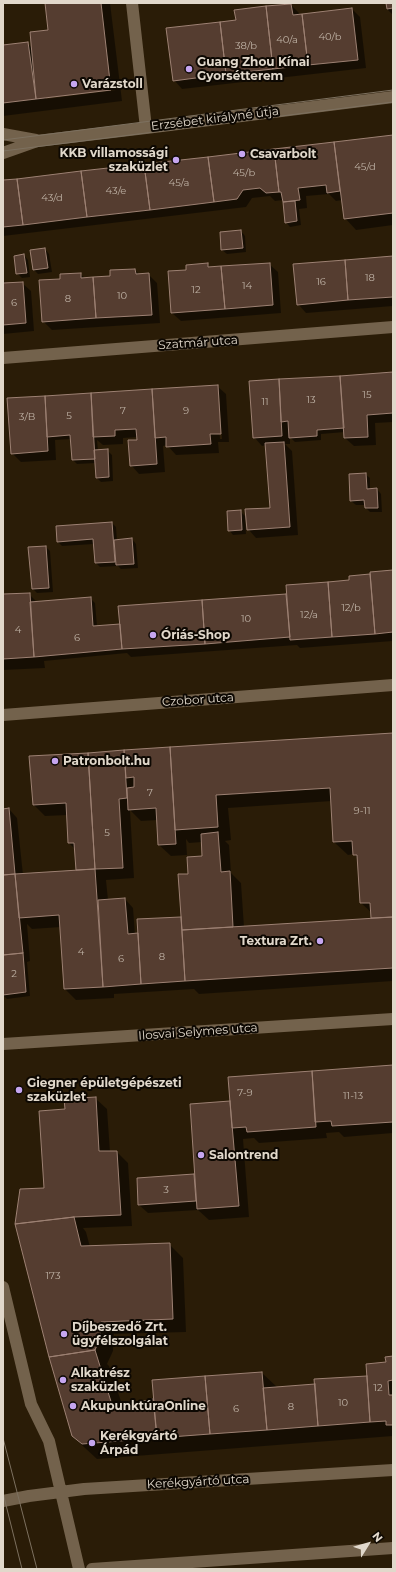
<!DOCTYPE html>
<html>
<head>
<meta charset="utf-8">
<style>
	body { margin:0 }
	#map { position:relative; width:396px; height:1572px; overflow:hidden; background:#2a1c07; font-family:Montserrat,sans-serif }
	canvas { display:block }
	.frame { position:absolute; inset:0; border:4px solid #e1d8cb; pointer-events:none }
	.north { position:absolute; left:348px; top:1524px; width:40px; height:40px; -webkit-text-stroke:3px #0d0802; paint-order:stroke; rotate:53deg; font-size:11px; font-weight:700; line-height:16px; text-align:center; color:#e1d8cb }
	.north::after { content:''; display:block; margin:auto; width:14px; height:18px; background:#e1d8cb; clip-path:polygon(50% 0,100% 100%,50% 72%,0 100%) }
</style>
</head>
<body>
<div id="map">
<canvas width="396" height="1572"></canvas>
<div class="frame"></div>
<div class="north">N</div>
</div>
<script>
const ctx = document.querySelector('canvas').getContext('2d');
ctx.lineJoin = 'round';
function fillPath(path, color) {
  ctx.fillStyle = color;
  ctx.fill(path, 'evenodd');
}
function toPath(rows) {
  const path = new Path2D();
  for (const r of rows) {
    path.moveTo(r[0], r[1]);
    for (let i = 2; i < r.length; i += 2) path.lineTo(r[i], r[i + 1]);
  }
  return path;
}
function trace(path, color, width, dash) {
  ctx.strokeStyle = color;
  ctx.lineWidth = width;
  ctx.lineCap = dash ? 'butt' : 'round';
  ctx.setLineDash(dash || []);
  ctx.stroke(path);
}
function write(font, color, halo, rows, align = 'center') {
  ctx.font = font + ' Montserrat,sans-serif';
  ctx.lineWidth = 4;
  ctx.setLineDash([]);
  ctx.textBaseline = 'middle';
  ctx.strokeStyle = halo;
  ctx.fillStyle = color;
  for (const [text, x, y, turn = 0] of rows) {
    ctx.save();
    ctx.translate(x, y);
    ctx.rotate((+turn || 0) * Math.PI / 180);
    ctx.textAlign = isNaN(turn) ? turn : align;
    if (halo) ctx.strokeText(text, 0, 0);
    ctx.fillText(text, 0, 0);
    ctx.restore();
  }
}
fillPath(toPath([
	[46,3,110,3,122,101,3,116,3,46,27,43,33,49,49,31],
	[116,88,116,90,46,99,46,97],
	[381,3,393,3,393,15,387,9,387,4],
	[291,5,299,13,300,16,352,9,360,17,366,68,182,89,174,80,237,21],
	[393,136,393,225,356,230,345,218,342,200,336,201,329,194,306,196,307,208,299,209,301,225,290,227,286,222,283,200,275,201,270,196,252,198,246,207,3,236,3,181],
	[241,231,245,236,246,252,227,254,222,250],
	[45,249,49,254,52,272,38,274,34,270],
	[24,255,28,260,30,277,22,278,17,273],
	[393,257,393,306,306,313,298,304],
	[207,264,211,268,269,264,278,272,281,313,181,321,172,313,169,272,187,271],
	[135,270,140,275,148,274,157,283,160,323,52,330,43,321,61,280,80,274,85,278,112,277],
	[3,280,7,284,22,283,31,291,34,331,3,334],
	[393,373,393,422,375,423,376,445,354,446,345,438,345,432,321,434,321,440,295,442,290,437,290,444,285,444,292,451,298,535,256,538,248,529,271,509,266,445,262,446,254,437,250,382],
	[217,386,226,394,229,442,218,442,219,453,176,455,167,445,163,446,165,472,139,474,131,465,138,437,123,438,123,444,103,445,97,440,98,451,107,450,112,455,113,481,101,482,97,478,96,463,77,464,73,460,72,439,55,440,56,460,21,462,12,453,9,399],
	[217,394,219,394,222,439,220,439],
	[365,474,370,478,370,490,377,489,381,494,382,512,370,512,366,508,365,505,356,505,351,501,350,475],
	[240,511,245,516,246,534,233,535,229,530],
	[112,523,116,527,117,541,132,539,136,544,138,568,121,569,118,566,100,567,96,563,94,544,62,546,58,542],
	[46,547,50,551,53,592,37,593,33,589],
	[393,571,393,641,300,648,297,645,131,657,127,653,44,661,45,668,3,670,3,595,29,594,38,603,90,598,95,603,97,626,121,625,119,607,287,595,351,581,350,577],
	[393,734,393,981,199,994,194,989,114,994,114,998,76,1000,65,989,61,927,32,929,27,924,30,961,27,962,30,996,7,999,3,995,3,810,9,809,17,818,23,875,77,871,75,849,69,843,68,815,45,816,34,805,30,757],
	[332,801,334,842,348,855,354,854,358,858,361,903,372,913,372,919,244,927,241,883,231,873,229,845,225,841,231,840,228,808],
	[130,810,141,821,158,820,159,845,171,856,187,855,186,839,189,843,202,842,203,857,189,874,182,917,138,920,139,934,135,935,133,908,125,899,108,900,106,880,134,878],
	[393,1066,393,1133,344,1137,339,1132,326,1133,327,1138,259,1143,254,1138,243,1139,249,1217,209,1220,198,1210,148,1213,139,1205,194,1176,195,1177,231,1102],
	[95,1098,107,1109,110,1152,117,1152,128,1163,132,1226,83,1228,86,1232,90,1247,169,1244,183,1258,186,1332,114,1334,113,1351,107,1364,109,1366,123,1407,262,1373,277,1387,316,1385,368,1377,393,1357,393,1436,97,1459,72,1436,45,1189,66,1110]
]), '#0007');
const building = toPath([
	[45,3,101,3,111,90,36,99,30,32,48,30,45,3],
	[386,3,393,3,393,8,387,9,386,3],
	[291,4,293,15,302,14,308,65,273,69,266,6,291,4],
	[266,6,273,69,226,74,220,22,236,20,234,10,266,6],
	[352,8,358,60,308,65,302,14,352,8],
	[220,22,226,74,173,81,166,28,220,22],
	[28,42,36,99,3,103,3,45,28,42],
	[393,135,393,213,344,219,334,142,393,135],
	[334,142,340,191,327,193,326,185,298,188,300,200,283,202,281,192,279,192,274,149,334,142],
	[274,149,279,192,266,193,260,188,243,190,237,199,214,202,208,157,274,149],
	[208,157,214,202,150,210,144,164,208,157],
	[144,164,150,210,87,217,81,171,144,164],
	[81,171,87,217,23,225,17,179,81,171],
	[17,179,23,225,3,227,3,180,17,179],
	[295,201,297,221,285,223,283,202,295,201],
	[241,230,243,248,221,250,220,232,241,230],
	[45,248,48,268,33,270,30,250,45,248],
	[24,254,27,273,16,274,14,256,24,254],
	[393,256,393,297,348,300,345,260,393,256],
	[345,260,348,300,297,305,293,264,345,260],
	[208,263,208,267,221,266,225,309,171,313,168,271,186,270,186,265,208,263],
	[270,263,273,305,225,309,221,266,270,263],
	[135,269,136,274,149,273,152,315,96,318,93,277,110,276,110,270,135,269],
	[81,273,81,278,93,277,96,318,42,322,39,280,60,279,60,274,81,273],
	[23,282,26,323,3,325,3,283,23,282],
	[393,372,393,413,367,415,368,437,344,438,340,376,393,372],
	[340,376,344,428,317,430,317,436,289,438,288,421,281,422,279,379,340,376],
	[279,379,282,436,253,438,249,381,279,379],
	[218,385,221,434,210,434,211,444,166,447,166,437,155,438,152,389,218,385],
	[152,389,157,464,130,466,128,440,137,440,136,429,115,430,115,436,93,437,91,393,152,389],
	[91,393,95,459,72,460,70,435,47,437,45,396,91,393],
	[45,396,48,451,11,454,7,398,45,396],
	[284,442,290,527,247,530,245,509,270,508,265,443,284,442],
	[108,449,109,477,96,478,94,450,108,449],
	[366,473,367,489,377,488,378,508,365,508,364,500,350,501,349,474,366,473],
	[241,510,242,530,228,531,227,511,241,510],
	[112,522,115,562,95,563,93,539,57,542,56,526,112,522],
	[132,538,134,564,116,565,114,540,132,538],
	[46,546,49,588,32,589,28,547,46,546],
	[393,570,393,632,375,634,370,572,393,570],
	[370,574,375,634,332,637,328,582,349,580,349,576,370,574],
	[328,582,332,637,290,640,286,585,328,582],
	[30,593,34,657,3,659,3,594,30,593],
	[286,594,290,637,205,644,202,600,286,594],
	[91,597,93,626,120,624,122,649,34,657,30,602,91,597],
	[202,600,205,644,122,649,118,606,202,600],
	[393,733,393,917,371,918,370,903,360,903,357,855,353,855,352,841,333,842,330,788,216,795,218,827,175,830,170,747,393,733],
	[170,747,176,844,158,845,156,808,128,810,127,788,134,787,134,777,126,778,124,750,170,747],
	[124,750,127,798,119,799,123,868,95,869,88,753,124,750],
	[88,753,95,869,76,870,74,843,68,843,66,803,33,805,29,756,88,753],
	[9,808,15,874,3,875,3,809,9,808],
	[218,832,221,872,230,871,233,927,182,930,178,874,188,874,187,857,202,856,201,834,218,832],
	[95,869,103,987,64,989,59,915,19,918,15,874,95,869],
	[15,874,23,953,3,955,3,875,15,874],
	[125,898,128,934,138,933,141,984,103,987,98,900,125,898],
	[181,917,185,981,141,984,137,919,181,917],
	[393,917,393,968,185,981,182,930,393,917],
	[23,953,26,992,3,995,3,955,23,953],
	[393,1065,393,1122,332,1126,331,1121,315,1122,312,1071,393,1065],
	[312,1071,316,1127,247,1132,246,1127,232,1128,228,1077,312,1071],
	[96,1097,99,1151,117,1151,121,1215,74,1217,15,1224,20,1189,44,1188,39,1111,65,1109,64,1099,96,1097],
	[230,1101,239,1206,197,1209,190,1104,230,1101],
	[194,1174,196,1201,138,1205,137,1178,194,1174],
	[74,1217,81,1246,170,1243,173,1319,101,1322,100,1338,95,1350,49,1357,15,1224,74,1217],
	[95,1350,113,1408,153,1399,157,1438,82,1444,72,1436,49,1357,95,1350],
	[393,1356,393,1380,388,1381,389,1395,393,1395,393,1425,386,1425,386,1421,370,1422,366,1364,386,1362,385,1357,393,1356],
	[262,1372,267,1430,210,1434,205,1376,262,1372],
	[205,1376,210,1434,157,1438,152,1380,205,1376],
	[367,1376,370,1422,318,1426,314,1379,367,1376],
	[315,1384,318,1426,267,1430,263,1388,315,1384]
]);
fillPath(building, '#553d30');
trace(building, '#9d8173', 1);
trace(toPath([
	[132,3,146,128],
	[3,134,36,140],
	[3,153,37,141,146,128,393,97],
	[3,358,393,327],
	[3,715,393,685],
	[3,1044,393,1019],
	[3,1287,31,1404,49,1441,79,1569],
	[3,1501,29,1496,84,1489,393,1470],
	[92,1569,393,1548]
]), '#73624c', 12);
trace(toPath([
	[3,140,393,90],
	[3,151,393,102],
	[3,1438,37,1569],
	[3,1493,22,1569]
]), '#7d7160', 1);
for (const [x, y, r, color] of [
	[189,69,4,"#c6a6f0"],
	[74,84,4,"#c6a6f0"],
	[242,154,4,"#c6a6f0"],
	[176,160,4,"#c6a6f0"],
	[153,635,4,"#c6a6f0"],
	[55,761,4,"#c6a6f0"],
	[320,941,4,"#c6a6f0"],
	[19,1090,4,"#c6a6f0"],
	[201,1155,4,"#c6a6f0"],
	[64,1334,4,"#c6a6f0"],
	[63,1380,4,"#c6a6f0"],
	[73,1406,4,"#c6a6f0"],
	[92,1443,4,"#c6a6f0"]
]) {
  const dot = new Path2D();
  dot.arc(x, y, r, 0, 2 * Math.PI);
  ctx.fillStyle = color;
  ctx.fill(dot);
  trace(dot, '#0d0802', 1.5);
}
write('10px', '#beb1a4', null, [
	["40/b",330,37],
	["40/a",287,40],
	["38/b",246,46],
	["45/d",365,167],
	["45/b",244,173],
	["45/a",179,183],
	["43/e",116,191],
	["43/d",52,198],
	["18",370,278],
	["16",321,282],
	["14",247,286],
	["12",196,290],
	["10",122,296],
	["8",68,299],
	["6",14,303],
	["15",367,395],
	["13",311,400],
	["11",265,402],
	["7",123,411],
	["9",186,411],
	["5",69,416],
	["3/B",27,417],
	["12/b",351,608],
	["12/a",309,615],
	["10",246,619],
	["4",18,630],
	["6",77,638],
	["7",150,793],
	["9-11",362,811],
	["5",107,833],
	["4",81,952],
	["8",162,957],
	["6",121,959],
	["2",14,974],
	["7-9",245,1093],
	["11-13",353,1096],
	["3",166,1190],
	["173",53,1276],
	["12",378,1388],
	["10",343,1403],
	["8",291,1407],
	["6",236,1409]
]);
write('bold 12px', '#e1d8cb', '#0d0802', [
	["Guang Zhou Kínai",197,62],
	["Gyorsétterem",197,76],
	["Varázstoll",82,84],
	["KKB villamossági",168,153,"right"],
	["szaküzlet",168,167,"right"],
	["Csavarbolt",250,154],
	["Óriás-Shop",161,635],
	["Patronbolt.hu",63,761],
	["Textura Zrt.",312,941,"right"],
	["Giegner épületgépészeti",27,1083],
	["szaküzlet",27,1097],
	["Salontrend",209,1155],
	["Díjbeszedő Zrt.",72,1327],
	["ügyfélszolgálat",72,1341],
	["Alkatrész",71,1373],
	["szaküzlet",71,1387],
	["AkupunktúraOnline",81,1406],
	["Kerékgyártó",100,1436],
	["Árpád",100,1450]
], 'left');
write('12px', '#e1d8cb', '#0d0802', [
	["Erzsébet királyné útja",215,119,-7],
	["Szatmár utca",198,343,-4],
	["Czobor utca",198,700,-4],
	["Ilosvai Selymes utca",198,1032,-4],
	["Kerékgyártó utca",198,1482,-3]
]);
</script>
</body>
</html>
